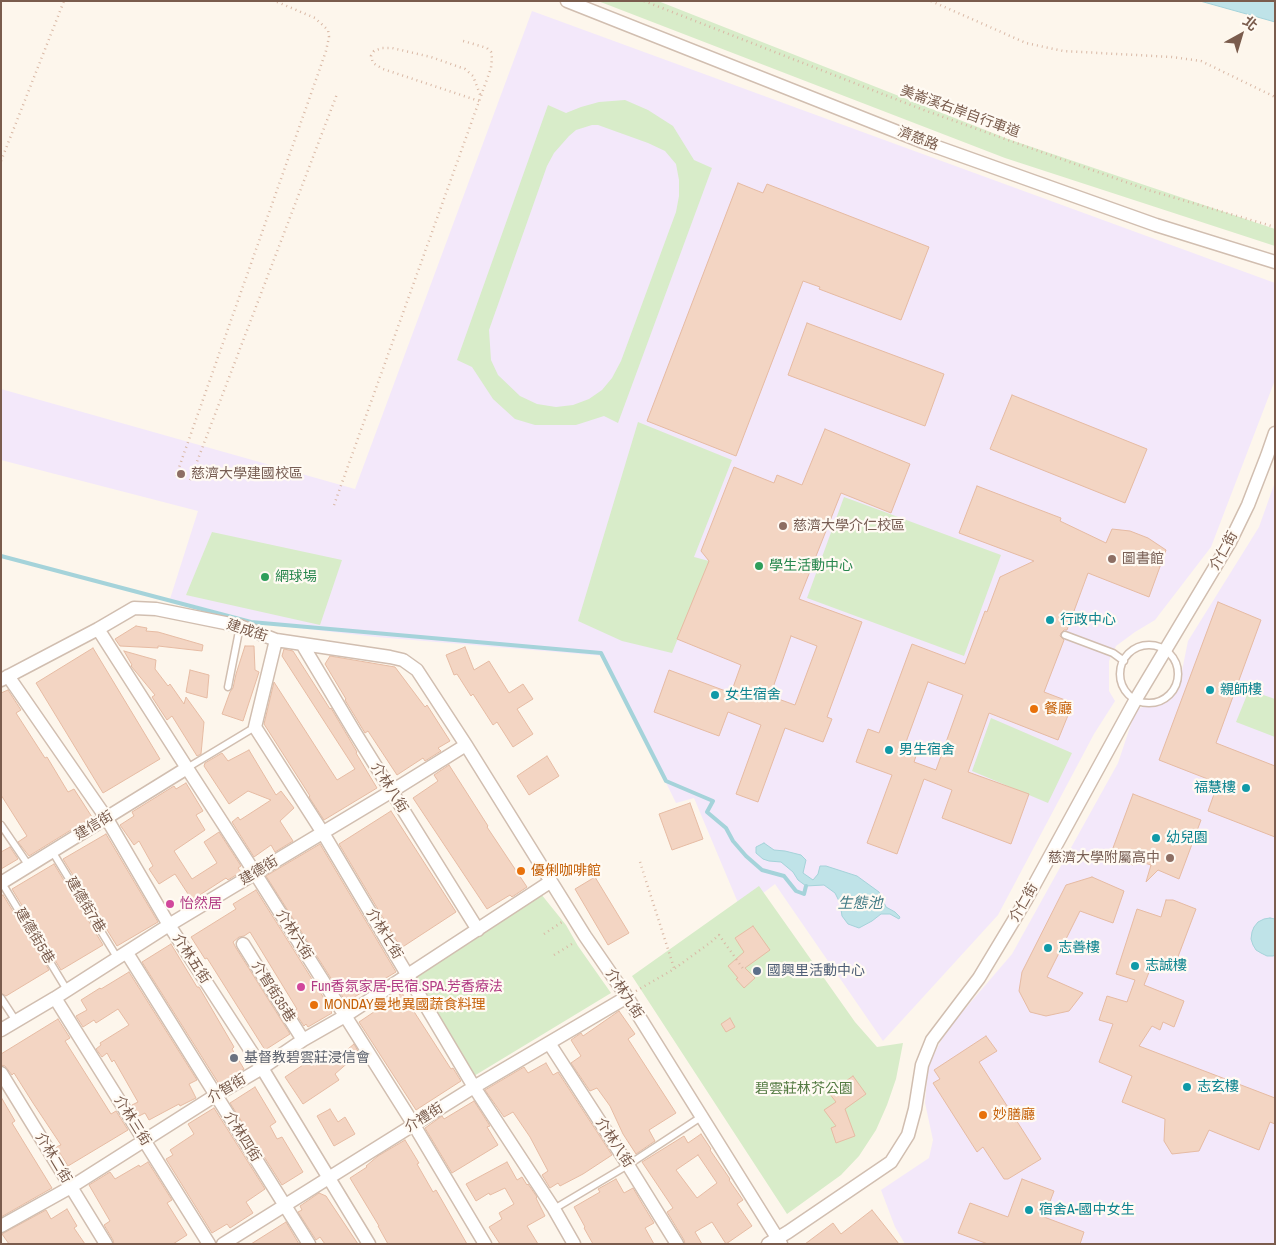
<!DOCTYPE html>
<html>
<head>
<meta charset="utf-8">
<style>
	body { margin:0 }
	#map { position:relative; width:1276px; height:1245px; overflow:hidden; background:#fdf6ec; font-family:"Archivo Narrow","Noto Sans TC",sans-serif }
	canvas { display:block }
	.frame { position:absolute; inset:0; border:2px solid #7a5c4d; pointer-events:none }
	.north { position:absolute; left:1216px; top:10px; width:50px; height:50px; -webkit-text-stroke:4px #fffaf3; paint-order:stroke; rotate:39deg; font-size:14px; font-weight:700; line-height:20px; text-align:center; color:#7a5c4d }
	.north::after { content:''; display:block; margin:auto; width:18px; height:22px; background:#7a5c4d; clip-path:polygon(50% 0,100% 100%,50% 72%,0 100%) }
</style>
</head>
<body>
<div id="map">
<canvas width="1276" height="1245"></canvas>
<div class="frame"></div>
<div class="north">北</div>
</div>
<script>
const ctx = document.querySelector('canvas').getContext('2d');
ctx.lineJoin = 'round';
function fillPath(path, color) {
  ctx.fillStyle = color;
  ctx.fill(path, 'evenodd');
}
function toPath(rows) {
  const path = new Path2D();
  for (const r of rows) {
    if (r.length === 3) {
      path.moveTo(r[0] + r[2], r[1]);
      path.arc(r[0], r[1], r[2], 0, 2 * Math.PI);
      continue;
    }
    path.moveTo(r[0], r[1]);
    for (let i = 2; i < r.length; i += 2) path.lineTo(r[i], r[i + 1]);
  }
  return path;
}
function trace(path, color, width, dash) {
  ctx.strokeStyle = color;
  ctx.lineWidth = width;
  ctx.lineCap = dash ? 'butt' : 'round';
  ctx.setLineDash(dash || []);
  ctx.stroke(path);
}
function write(font, color, halo, rows, align = 'center') {
  ctx.font = font + ' "Archivo Narrow","Noto Sans TC",sans-serif';
  ctx.lineWidth = 4.5;
  ctx.setLineDash([]);
  ctx.textBaseline = 'middle';
  ctx.strokeStyle = halo;
  ctx.fillStyle = color;
  for (const [text, x, y, turn = 0] of rows) {
    ctx.save();
    ctx.translate(x, y);
    ctx.rotate((+turn || 0) * Math.PI / 180);
    ctx.textAlign = isNaN(turn) ? turn : align;
    if (halo) ctx.strokeText(text, 0, 0);
    ctx.fillText(text, 0, 0);
    ctx.restore();
  }
}
fillPath(toPath([
	[532,11,1275,283,1275,380,1211,547,1155,620,1135,632,1116,646,1109,661,1109,691,1115,701,1094,734,998,915,883,1041,775,884,741,910,694,798,676,803,604,656,377,637,271,625,170,599,198,511,1,460,1,389,355,489],
	[1275,482,1275,1244,905,1244,895,1227,881,1190,929,1158,933,1140,925,1103,928,1066,946,1031,1012,954,1118,763,1136,709,1161,702,1174,691,1180,681,1188,641,1259,527]
]), '#f3e8fa');
fillPath(toPath([
	[598,1,658,1,1008,139,1275,229,1275,246,1005,158],
	[625,100,648,110,673,126,694,160,712,168,618,423,604,416,576,425,535,425,515,419,493,399,472,367,457,360,548,105,566,113,581,107,599,102],
	[592,125,598,125,648,143,665,151,676,164,679,180,679,196,676,212,621,361,612,378,602,390,589,399,573,405,556,407,537,404,520,396,498,375,491,360,489,330,547,166,554,153,569,136,576,130],
	[638,422,732,460,694,557,709,561,672,653,622,641,578,621],
	[844,497,1001,555,964,656,807,598],
	[212,532,342,560,320,625,186,595],
	[1249,690,1275,699,1275,737,1236,722],
	[991,718,1072,753,1048,803,972,771],
	[759,886,855,1022,877,1047,903,1043,896,1079,887,1105,876,1130,859,1156,841,1175,787,1214,632,976],
	[541,894,566,925,578,946,611,993,474,1076,413,976,468,944]
]), '#d8ecc9');
const water = toPath([
	[1200,1,1275,1,1275,22,1268,20,1200,1],
	[764,843,774,850,785,851,801,855,806,860,803,873,813,880,818,874,820,866,826,866,857,876,879,892,886,907,895,912,900,917,899,919,890,914,881,914,872,921,859,928,848,924,842,916,840,903,835,893,824,885,806,886,798,880,793,872,781,862,769,861,763,859,756,853,756,847,764,843],
	[1270,918,1275,919,1275,955,1273,956,1267,956,1261,953,1256,950,1253,945,1251,939,1252,932,1254,927,1258,922,1264,919,1270,918]
]);
fillPath(water, '#bfe3e8');
trace(water, '#a5d3da', 1);
trace(toPath([
	[1,556,251,622,601,653,666,781,713,801,707,812,726,828,733,841,746,856,762,870,784,876,796,891,804,894,806,886]
]), '#a5d3da', 4);
const building = toPath([
	[738,183,763,193,767,184,929,247,901,320,819,289,820,287,803,281,736,456,647,421,738,183],
	[807,323,944,374,925,426,788,375,807,323],
	[1012,395,1147,449,1125,503,990,449,1012,395],
	[825,429,910,464,891,513,841,493,799,599,862,622,827,717,832,719,823,742,785,728,758,802,736,794,761,725,728,712,719,736,654,712,669,670,731,693,741,665,677,639,709,561,701,551,734,467,774,483,777,475,802,485,825,429],
	[791,636,817,646,795,705,770,696,791,636],
	[977,486,1061,518,1060,521,1106,543,1112,529,1130,531,1148,538,1166,550,1149,597,1088,573,1067,630,1064,630,1061,633,1060,636,1064,640,1044,692,1073,703,1058,740,989,713,968,772,1029,794,1011,844,942,818,952,790,924,779,897,854,867,843,892,775,856,762,868,729,879,733,912,644,965,664,985,611,987,612,1000,577,1034,561,959,533,977,486],
	[928,682,963,695,936,770,914,762,919,747,906,742,928,682],
	[1218,602,1261,620,1216,743,1275,766,1275,837,1208,811,1218,783,1159,760,1218,602],
	[136,626,147,628,146,631,158,632,203,645,202,651,158,646,158,648,120,646,115,639,136,626],
	[245,646,254,646,255,670,259,672,243,721,222,714,230,692,233,688,236,674,245,646],
	[465,647,474,670,489,661,509,693,523,684,533,699,517,709,533,734,513,747,497,722,493,725,473,694,471,696,457,674,454,675,446,655,465,647],
	[93,648,160,759,103,793,36,683,93,648],
	[284,649,293,651,330,709,331,708,357,752,356,753,377,788,324,820,309,797,310,796,264,724,274,682,337,780,355,769,282,656,284,649],
	[124,651,156,660,155,669,168,686,170,684,184,704,186,697,204,722,201,754,197,756,172,716,167,720,152,697,155,695,131,666,132,665,124,651],
	[330,656,395,667,425,707,427,705,450,741,438,748,441,751,425,761,423,758,397,775,368,731,365,733,345,700,346,699,325,664,330,656],
	[190,670,209,675,207,698,186,692,190,670],
	[8,690,21,710,16,713,45,758,47,757,68,792,74,789,92,817,29,856,18,842,27,836,1,795,1,693,8,690],
	[249,750,276,795,281,791,294,808,280,821,293,841,275,852,271,845,254,857,232,822,238,817,240,820,271,800,248,791,229,804,204,766,205,763,222,753,228,761,249,750],
	[547,756,559,776,529,795,517,776,547,756],
	[449,765,488,826,487,827,527,887,512,897,510,895,487,909,413,798,438,781,434,775,449,765],
	[186,783,203,811,196,815,205,830,174,851,192,879,217,863,204,842,219,832,241,866,238,868,241,872,228,880,226,878,192,900,175,874,159,884,149,869,153,866,139,841,134,845,120,825,134,816,132,812,174,786,176,789,186,783],
	[1133,794,1201,820,1179,879,1158,870,1146,882,1151,865,1135,860,1133,865,1110,856,1133,794],
	[690,803,703,839,672,850,659,814,690,803],
	[391,811,456,912,401,948,339,844,391,811],
	[106,834,158,922,117,946,63,859,106,834],
	[320,844,396,972,346,1002,266,876,320,844],
	[10,847,18,859,1,869,1,852,10,847],
	[54,864,103,945,61,970,12,889,54,864],
	[595,877,629,933,608,945,575,889,595,877],
	[1092,877,1124,891,1113,923,1080,911,1047,977,1083,993,1069,1011,1046,1016,1030,1012,1019,991,1022,972,1066,885,1092,877],
	[256,890,332,1011,331,1012,332,1013,308,1027,306,1024,304,1026,294,1011,297,1009,250,932,244,936,239,937,233,942,236,948,290,1034,265,1050,207,958,205,959,191,937,236,909,233,904,256,890],
	[3,895,49,970,6,996,1,993,1,896,3,895],
	[1166,900,1173,900,1196,909,1173,970,1153,962,1144,985,1184,1001,1174,1027,1163,1022,1160,1030,1152,1026,1139,1046,1275,1098,1275,1124,1270,1122,1259,1150,1209,1130,1199,1151,1172,1154,1164,1141,1165,1119,1122,1102,1132,1076,1099,1062,1113,1024,1099,1020,1107,996,1127,1002,1135,980,1116,974,1137,909,1161,917,1166,900],
	[753,926,770,950,745,968,755,978,744,988,736,979,738,978,728,966,744,952,735,938,753,926],
	[171,944,197,987,199,987,234,1047,232,1049,244,1069,219,1084,142,962,171,944],
	[129,972,197,1080,189,1084,196,1098,180,1106,179,1104,149,1120,145,1113,139,1116,132,1105,138,1102,114,1060,112,1062,107,1053,102,1057,96,1049,101,1045,100,1043,129,1025,118,1009,96,1023,94,1020,83,1027,76,1016,87,1010,81,1000,100,988,101,989,129,972],
	[402,993,451,1069,453,1068,461,1081,416,1110,359,1022,402,993],
	[619,1011,635,1034,628,1039,676,1113,649,1130,655,1141,636,1154,623,1134,610,1106,597,1088,590,1091,571,1063,581,1056,571,1040,581,1033,583,1036,619,1011],
	[730,1018,735,1027,726,1032,721,1024,730,1018],
	[58,1019,70,1038,65,1041,111,1114,116,1111,128,1130,68,1166,56,1147,61,1145,33,1103,14,1073,12,1075,5,1066,1,1065,1,1054,58,1019],
	[986,1036,997,1051,979,1062,1041,1159,1008,1179,1004,1179,983,1147,977,1152,933,1083,940,1079,934,1070,986,1036],
	[354,1044,359,1053,335,1074,339,1080,303,1104,285,1077,321,1053,329,1065,354,1044],
	[546,1063,553,1075,558,1072,612,1155,583,1174,560,1186,558,1183,550,1188,542,1175,548,1171,530,1137,513,1112,504,1117,485,1090,524,1067,528,1073,546,1063],
	[853,1076,866,1094,845,1109,855,1136,836,1143,831,1128,836,1126,824,1110,836,1102,829,1093,853,1076],
	[255,1087,276,1122,270,1126,277,1139,282,1137,303,1172,282,1185,230,1103,255,1087],
	[1,1097,15,1121,12,1123,52,1188,1,1217,1,1097],
	[474,1101,490,1126,487,1127,498,1145,452,1173,425,1128,442,1116,444,1119,474,1101],
	[214,1108,265,1189,246,1202,253,1213,230,1228,227,1224,212,1233,166,1159,173,1155,170,1150,194,1134,188,1124,214,1108],
	[330,1109,338,1122,345,1117,355,1134,334,1146,317,1116,330,1109],
	[701,1134,711,1149,710,1150,730,1179,729,1180,743,1200,737,1204,752,1226,726,1244,712,1222,695,1232,702,1244,685,1244,684,1240,667,1212,673,1208,642,1162,684,1136,688,1143,701,1134],
	[698,1155,717,1183,697,1198,676,1170,698,1155],
	[405,1140,419,1163,417,1164,433,1192,436,1190,467,1244,388,1244,378,1226,379,1226,350,1178,367,1167,366,1166,378,1156,405,1140],
	[148,1162,172,1200,167,1203,187,1235,173,1244,114,1244,113,1240,104,1225,110,1221,89,1185,110,1172,115,1179,139,1165,140,1167,148,1162],
	[507,1162,517,1180,522,1177,527,1185,528,1184,537,1197,536,1198,545,1216,527,1226,538,1244,500,1244,489,1227,502,1219,499,1213,514,1204,505,1188,490,1195,489,1193,476,1201,466,1184,507,1162],
	[616,1179,624,1193,633,1188,643,1205,654,1223,645,1228,654,1244,593,1244,584,1228,585,1227,574,1207,600,1192,598,1189,616,1179],
	[1022,1179,1054,1191,1044,1217,1084,1232,1080,1244,988,1244,958,1233,970,1203,1008,1217,1022,1179],
	[319,1193,326,1196,358,1244,325,1244,320,1237,316,1240,298,1212,302,1210,300,1206,319,1193],
	[67,1209,77,1226,74,1228,85,1244,9,1244,2,1234,46,1210,51,1219,67,1209],
	[872,1210,899,1244,805,1244,833,1223,841,1234,872,1210],
	[286,1222,299,1244,251,1244,286,1222]
]);
fillPath(building, '#f3d5c3');
trace(building, '#e6bba3', 1);
const lane = toPath([
	[1065,635,1113,653,1124,661],
	[1149,674,29],
	[228,687,240,626],
	[187,768,255,727],
	[1,825,29,866],
	[52,851,118,959],
	[2,883,67,990],
	[1,998,16,1021],
	[554,1209,628,1165,701,1117]
]);
const street = toPath([
	[567,1,923,142,1156,225,1275,262],
	[98,629,187,768,255,873,414,1125,485,1244],
	[276,640,255,727,323,833,474,1087,554,1209,574,1244],
	[302,644,354,731,478,930],
	[8,676,107,819,169,925,262,1068,369,1244],
	[1,680,98,629,134,608,156,609,240,626,276,640,390,657,403,660,417,670,466,745,585,936,627,997,781,1244],
	[1,883,187,768],
	[243,944,303,1040],
	[127,953,309,1244],
	[55,998,209,1244],
	[1,1030,55,998,169,925,392,791,466,745],
	[549,1043,628,1165,677,1244],
	[1,1073,106,1244],
	[1,1226,71,1187,216,1095,262,1068,303,1040,345,1016,550,882],
	[223,1244,474,1087,627,997],
	[768,1244,788,1232,891,1162,908,1135,915,1109,922,1065,932,1040,979,978,1026,900,1136,699,1230,542,1248,505,1267,456,1275,433]
]);
trace(lane, '#d1beb0', 9);
trace(street, '#d1beb0', 15);
trace(toPath([
	[644,1,921,109,1148,190,1275,227],
	[931,1,1026,43,1063,51,1172,57,1201,61,1275,97],
	[479,101,383,69,373,63,371,56,374,51,382,48,392,48,431,57,465,69,473,76,481,97],
	[1,161,64,1],
	[176,476,312,91,326,51,329,37,328,30,315,18,275,1],
	[190,480,337,94],
	[334,505,491,68,492,58,491,52,487,48,460,40],
	[640,862,674,968],
	[544,934,562,922],
	[554,955,575,942],
	[636,991,674,969,711,942,719,935,744,970]
]), '#d9b8a5', 2.5, [1, 4]);
trace(lane, '#fff', 6);
trace(street, '#fff', 12);
for (const [x, y, r, color] of [
	[181,474,5,"#8d6e63"],
	[783,526,5,"#8d6e63"],
	[1112,559,5,"#8d6e63"],
	[759,566,5,"#2e9e5b"],
	[265,577,5,"#2e9e5b"],
	[1050,620,5,"#0f9aa8"],
	[1210,690,5,"#0f9aa8"],
	[715,695,5,"#0f9aa8"],
	[1034,709,5,"#e8710a"],
	[889,750,5,"#0f9aa8"],
	[1246,788,5,"#0f9aa8"],
	[1156,838,5,"#0f9aa8"],
	[1170,858,5,"#8d6e63"],
	[521,871,5,"#e8710a"],
	[170,904,5,"#d1479c"],
	[1048,948,5,"#0f9aa8"],
	[1135,966,5,"#0f9aa8"],
	[757,971,5,"#5c6f8a"],
	[301,987,5,"#d1479c"],
	[314,1005,5,"#e8710a"],
	[234,1058,5,"#6b7280"],
	[1187,1087,5,"#0f9aa8"],
	[983,1115,5,"#e8710a"],
	[1029,1210,5,"#0f9aa8"]
]) {
  const dot = new Path2D();
  dot.arc(x, y, r, 0, 2 * Math.PI);
  ctx.fillStyle = color;
  ctx.fill(dot);
  trace(dot, '#fffaf3', 2);
}
write('14px', '#7a5c4d', '#fffaf3', [
	["美崙溪右岸自行車道",960,112,20],
	["濟慈路",918,139,21],
	["介仁街",1224,551,-61],
	["建成街",247,631,18],
	["介林八街",389,788,58],
	["建信街",94,826,-31],
	["建德街",259,871,-31],
	["介仁街",1024,903,-60],
	["建德街7巷",85,905,59],
	["介林七街",384,934,59],
	["介林六街",294,935,58],
	["建德街5巷",34,936,59],
	["介林五街",191,959,57],
	["介智街35巷",273,992,58],
	["介林九街",624,994,57],
	["介智街",227,1089,-31],
	["介禮街",424,1118,-32],
	["介林三街",132,1121,58],
	["介林四街",242,1137,58],
	["介林八街",614,1143,57],
	["介林二街",53,1158,59]
]);
write('14px', '#785e54', '#fffaf3', [
	["慈濟大學建國校區",191,474],
	["慈濟大學介仁校區",793,526],
	["圖書館",1122,559],
	["慈濟大學附屬高中",1160,858,"right"]
], 'left');
write('14px', '#27864d', '#fffaf3', [
	["學生活動中心",769,566],
	["網球場",275,577]
], 'left');
write('14px', '#0d838f', '#fffaf3', [
	["行政中心",1060,620],
	["親師樓",1220,690],
	["女生宿舍",725,695],
	["男生宿舍",899,750],
	["福慧樓",1236,788,"right"],
	["幼兒園",1166,838],
	["志善樓",1058,948],
	["志誠樓",1145,966],
	["志玄樓",1197,1087],
	["宿舍A-國中女生",1039,1210]
], 'left');
write('14px', '#c56008', '#fffaf3', [
	["餐廳",1044,709],
	["優俐咖啡館",531,871],
	["MONDAY曼地異國蔬食料理",324,1005],
	["妙膳廳",993,1115]
], 'left');
write('14px', '#b23c85', '#fffaf3', [
	["怡然居",180,904],
	["Fun香氛家居-民宿.SPA.芳香療法",311,987]
], 'left');
write('14px', '#4e5e75', '#fffaf3', [
	["國興里活動中心",767,971]
], 'left');
write('14px', '#5b616d', '#fffaf3', [
	["基督教碧雲莊浸信會",244,1058]
], 'left');
write('14px', '#537a41', '#fffaf3', [
	["碧雲莊林芥公園",804,1089]
]);
write('italic 15px', '#437c86', '#fffaf3', [
	["生態池",860,904]
]);
</script>
</body>
</html>
